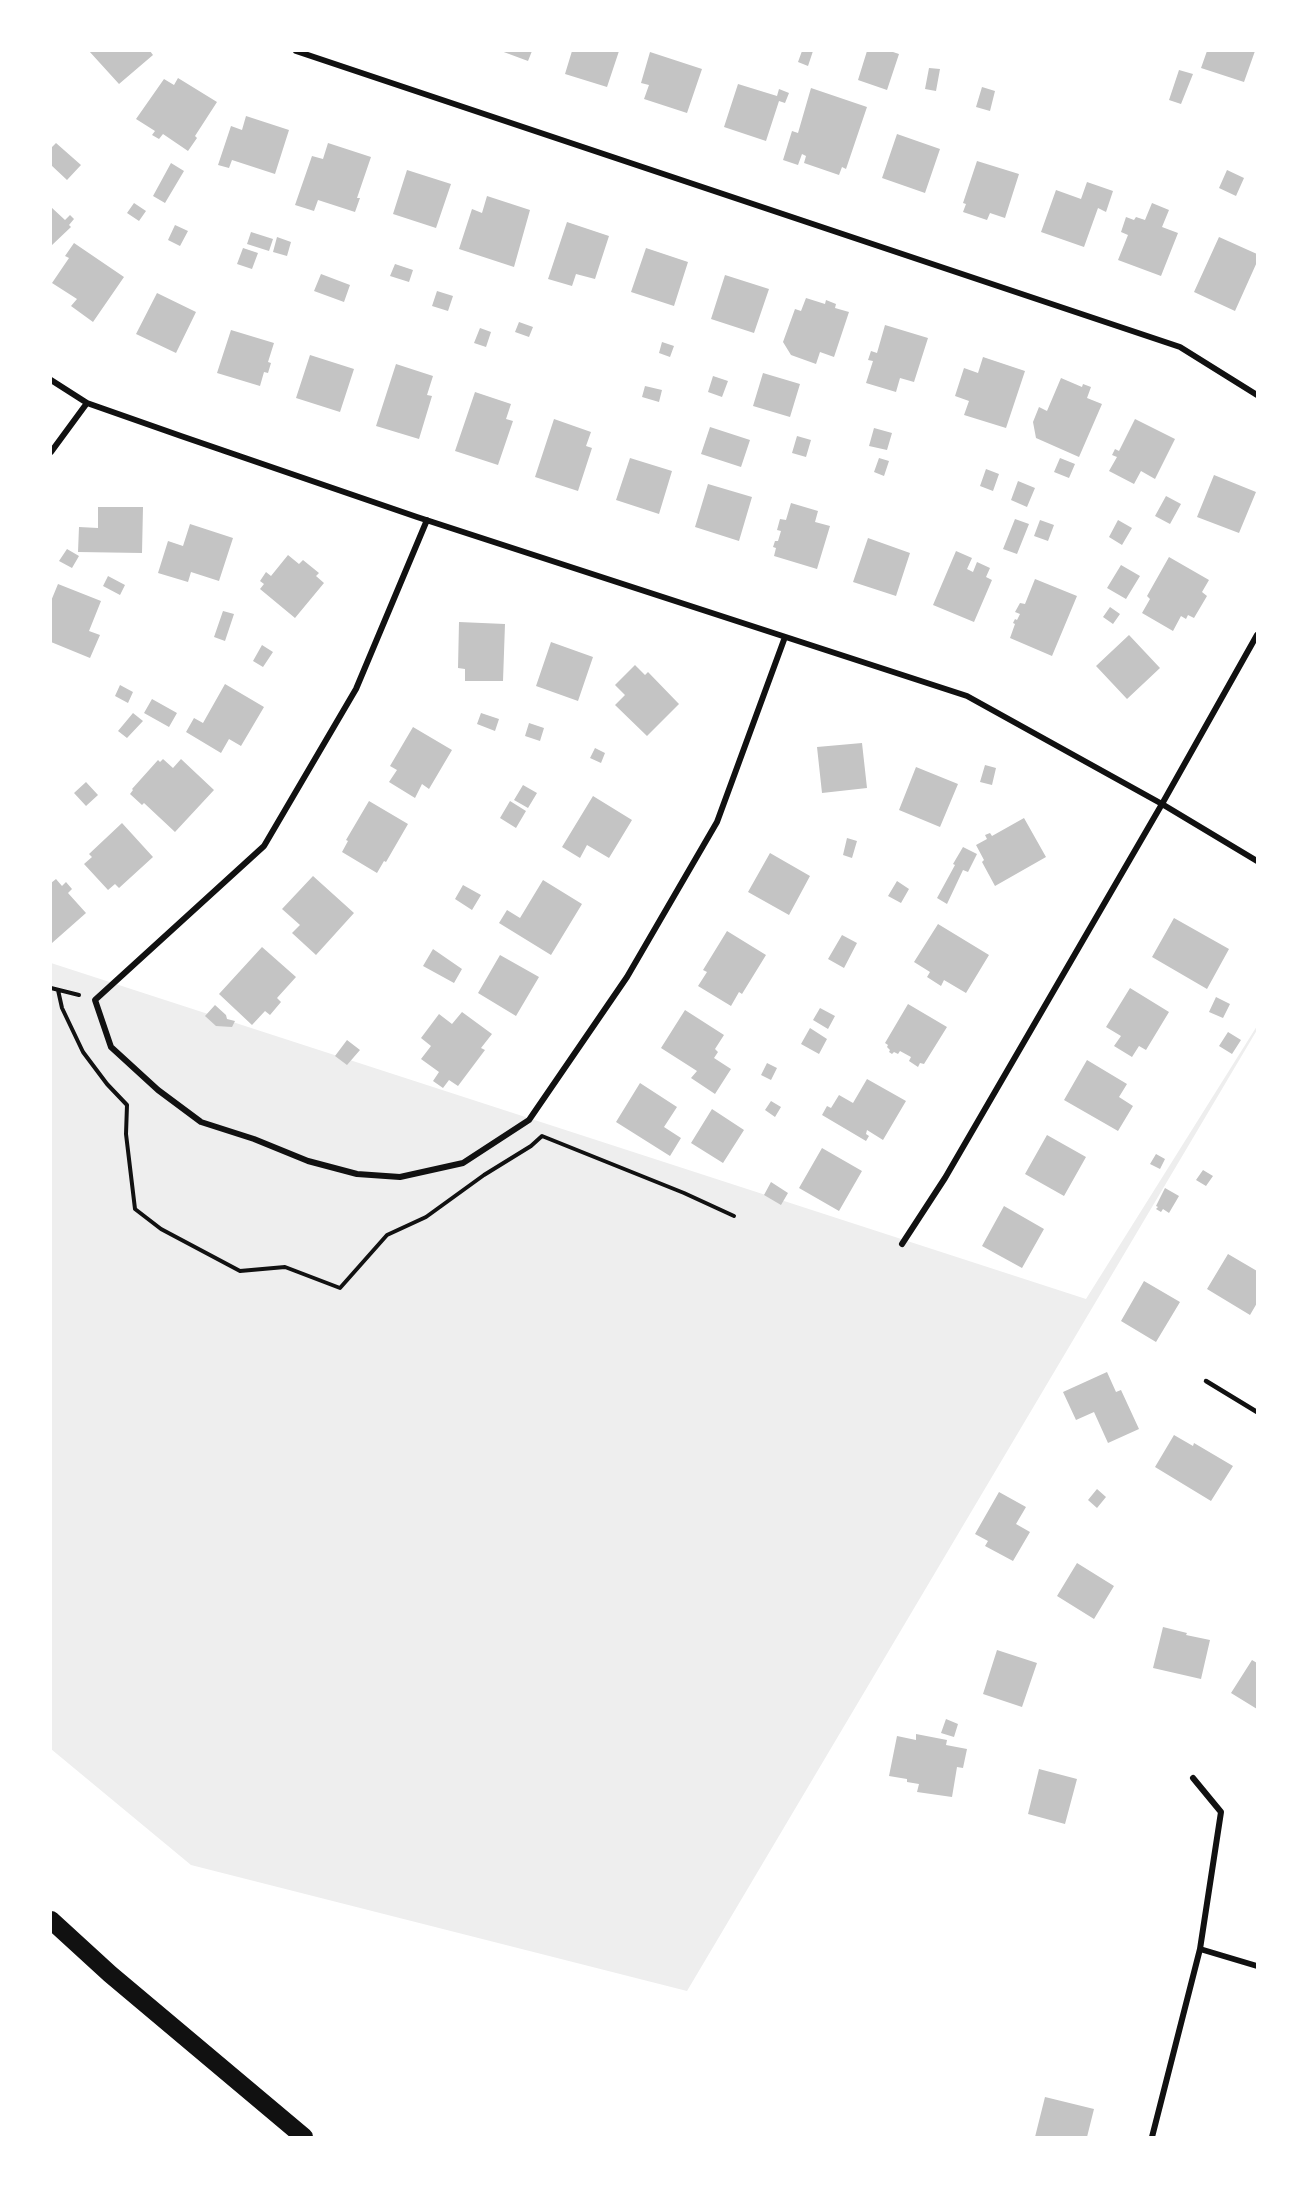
<!DOCTYPE html>
<html>
<head>
<meta charset="utf-8">
<style>
	body { margin:0 }
	#map { position:relative; width:1308px; height:2188px; overflow:hidden; background:#fff; font-family:Montserrat,sans-serif }
	canvas { display:block }
	.frame { position:absolute; inset:0; border:52px solid #fff; pointer-events:none }
</style>
</head>
<body>
<div id="map">
<canvas width="1308" height="2188"></canvas>
<div class="frame"></div>
</div>
<script>
const ctx = document.querySelector('canvas').getContext('2d');
ctx.lineJoin = 'round';
function fillPath(path, color) {
  ctx.fillStyle = color;
  ctx.fill(path, 'evenodd');
}
function toPath(rows) {
  const path = new Path2D();
  for (const r of rows) {
    path.moveTo(r[0], r[1]);
    for (let i = 2; i < r.length; i += 2) path.lineTo(r[i], r[i + 1]);
  }
  return path;
}
function trace(path, color, width, dash) {
  ctx.strokeStyle = color;
  ctx.lineWidth = width;
  ctx.lineCap = dash ? 'butt' : 'round';
  ctx.setLineDash(dash || []);
  ctx.stroke(path);
}
fillPath(toPath([
	[51,963,1086,1299,1257,1026,1257,1030,687,1991,191,1865,51,1749]
]), '#eee');
fillPath(toPath([
	[89,51,150,51,153,55,119,84],
	[501,51,532,51,528,61],
	[572,51,619,51,607,87,565,74],
	[802,51,813,51,808,66,798,62],
	[867,51,890,51,899,54,887,90,858,80],
	[1207,51,1255,51,1244,82,1201,68],
	[650,52,702,69,687,113,644,99,649,85,641,83],
	[929,68,940,69,936,91,925,89],
	[1179,70,1193,74,1181,104,1169,100],
	[178,78,217,102,195,136,197,138,188,151,163,134,159,139,152,135,155,131,136,119,164,79,174,85],
	[738,84,777,96,779,89,789,93,785,103,779,101,766,141,724,127],
	[982,87,995,91,990,111,976,107],
	[811,88,867,107,846,169,842,167,839,175,804,163,806,156,802,154,798,165,783,160,792,131,798,133],
	[246,116,289,130,275,174,232,160,229,168,218,165,231,126,242,130],
	[897,134,940,149,925,193,882,178],
	[56,143,81,165,67,180,51,165,51,148],
	[328,143,371,157,357,198,360,198,355,212,318,200,314,211,295,205,312,156,323,159],
	[977,161,1019,174,1005,218,990,213,987,220,963,212,966,204,963,203],
	[171,163,184,171,165,203,153,196],
	[407,170,451,184,436,228,393,214],
	[1227,170,1244,178,1236,196,1219,188],
	[1087,182,1113,191,1106,212,1098,208,1084,247,1041,232,1056,190,1081,199],
	[487,196,530,210,514,267,459,249,472,209,482,213],
	[134,203,146,211,139,221,127,213],
	[1152,203,1169,210,1162,227,1178,233,1161,276,1118,260,1128,235,1121,232,1126,217,1134,220,1136,217,1145,220],
	[51,207,65,220,70,215,74,219,69,225,71,227,51,246],
	[567,222,609,236,595,279,576,274,572,286,548,279],
	[175,225,188,231,180,246,168,240],
	[251,232,273,239,269,251,247,244],
	[277,237,291,242,287,256,273,252],
	[1219,237,1257,254,1257,262,1235,311,1194,292],
	[74,243,124,277,93,322,71,306,77,299,52,283,69,258,65,256],
	[243,248,258,253,252,269,237,264],
	[646,248,688,262,674,306,631,292],
	[395,264,413,270,409,282,390,276],
	[321,274,350,285,344,302,314,291],
	[725,275,769,289,754,333,711,319],
	[437,291,453,296,448,311,432,306],
	[157,293,196,312,176,353,136,334],
	[806,298,825,304,826,300,836,304,835,308,849,312,834,357,820,352,816,364,791,355,783,342,795,309,801,311],
	[519,322,533,327,529,337,515,332],
	[885,325,928,338,914,382,900,378,896,392,866,383,873,361,868,360,871,351,877,353],
	[480,328,491,332,486,347,474,343],
	[231,330,274,343,268,362,271,363,268,373,264,372,260,386,217,373],
	[662,342,674,346,670,357,659,353],
	[310,355,354,369,340,412,296,398],
	[983,357,1025,371,1006,428,964,415,969,401,955,396,964,368,978,373],
	[396,364,433,376,427,395,432,396,419,439,376,426],
	[763,373,800,384,790,417,753,406],
	[713,376,728,381,722,397,708,392],
	[1061,378,1082,387,1083,384,1091,387,1087,398,1102,404,1079,457,1036,438,1033,422,1039,407,1047,411],
	[645,386,662,390,659,402,642,397],
	[475,392,511,404,506,419,513,421,498,465,455,451],
	[554,419,591,432,586,446,592,448,578,491,535,477],
	[1135,419,1175,439,1155,479,1141,471,1134,484,1109,471,1117,457,1112,455,1115,449,1119,451],
	[710,427,750,440,741,467,701,454],
	[874,428,892,433,887,450,869,446],
	[797,436,811,440,806,457,792,453],
	[630,458,672,471,659,514,616,500],
	[879,458,889,461,884,476,874,472],
	[1060,458,1075,464,1069,478,1054,472],
	[986,469,999,474,993,491,980,486],
	[1214,475,1256,492,1239,533,1197,517],
	[1018,481,1035,488,1027,507,1011,500],
	[708,484,752,497,739,541,695,527],
	[1166,496,1181,504,1170,524,1155,516],
	[791,503,818,511,815,522,830,526,817,569,774,556,776,548,773,547,775,541,778,541,781,531,777,530,780,519,786,520],
	[98,507,143,507,142,553,78,552,79,527,98,528],
	[1015,519,1029,524,1017,554,1003,549],
	[1040,520,1054,525,1048,541,1034,536],
	[1118,520,1132,528,1122,545,1109,537],
	[190,524,233,538,219,581,191,572,188,582,158,573,168,541,183,546],
	[868,538,910,553,896,596,853,582],
	[67,549,79,556,72,568,59,561],
	[956,551,972,558,967,569,973,572,977,562,990,568,986,577,992,580,974,622,933,605],
	[288,555,299,564,303,560,319,573,316,576,324,583,295,618,260,589,264,584,260,581,266,572,271,576],
	[1169,557,1209,580,1202,592,1207,596,1194,618,1188,615,1186,619,1181,616,1173,631,1142,613,1150,599,1147,596],
	[1121,565,1140,576,1126,599,1107,588],
	[108,576,125,585,120,595,103,586],
	[1035,579,1077,596,1052,656,1010,638,1015,624,1013,623,1015,619,1017,620,1020,614,1015,612,1020,603,1025,604],
	[58,584,101,601,89,631,100,635,90,658,51,642,51,601],
	[1110,607,1120,614,1113,624,1103,617],
	[223,611,234,614,225,641,214,637],
	[459,622,505,624,503,681,465,681,465,669,458,668],
	[1129,635,1160,668,1127,699,1096,666],
	[551,642,593,657,578,701,536,686],
	[262,645,273,652,263,667,253,661],
	[635,665,645,675,648,672,679,704,647,736,615,705,625,695,615,685],
	[225,684,264,707,241,746,229,739,221,753,186,732,194,718,203,723],
	[120,685,133,692,128,703,115,696],
	[152,699,177,713,169,727,144,713],
	[133,713,143,721,127,738,118,731],
	[481,713,499,719,495,731,477,724],
	[529,723,544,728,540,741,525,736],
	[413,727,452,750,429,789,422,784,415,798,389,782,397,770,390,766],
	[862,743,867,788,822,793,817,747],
	[595,748,605,753,601,763,590,758],
	[163,759,173,768,181,759,214,790,175,832,144,803,142,805,130,794,133,790,132,789,158,760,160,762],
	[985,765,996,768,992,785,980,782],
	[916,767,958,784,940,827,899,810],
	[86,782,98,795,86,806,74,793],
	[523,785,537,793,528,808,514,800],
	[593,796,632,820,609,858,587,845,580,858,562,847],
	[369,801,408,824,386,862,384,861,377,873,342,852,348,841,346,840],
	[510,801,526,811,516,828,500,818],
	[1024,818,1046,857,995,886,982,862,984,860,976,845,987,839,985,835,990,833,992,836],
	[122,823,153,857,119,888,115,884,108,890,84,864,92,857,89,854],
	[847,838,857,841,852,858,843,855],
	[963,847,977,854,968,872,963,870,947,904,937,898,955,865,953,864],
	[770,853,810,876,789,915,748,892],
	[313,876,354,913,316,955,292,933,300,925,282,909],
	[56,879,62,886,66,882,72,889,68,893,86,913,52,943,51,883],
	[543,880,582,904,551,955,499,923,507,910,520,918],
	[897,881,909,889,901,903,888,896],
	[463,885,481,895,472,910,455,899],
	[1174,918,1229,949,1207,989,1152,957],
	[938,924,989,955,966,993,944,980,941,986,927,977,930,972,914,962],
	[727,931,766,955,742,994,739,992,731,1006,698,986,707,972,703,970],
	[842,935,857,943,844,968,828,959],
	[262,947,296,977,277,998,281,1002,270,1015,265,1011,252,1025,219,994],
	[433,949,462,969,454,983,423,966],
	[500,955,539,977,516,1016,478,993],
	[1130,988,1169,1012,1146,1050,1139,1046,1132,1057,1114,1046,1121,1036,1106,1027],
	[1216,997,1230,1004,1223,1018,1209,1012],
	[908,1004,947,1027,924,1064,920,1063,918,1067,909,1061,911,1057,900,1051,898,1054,894,1052,892,1054,889,1052,890,1050,887,1047,888,1045,885,1043],
	[215,1005,226,1015,227,1019,235,1021,232,1027,216,1026,205,1016],
	[820,1008,835,1016,828,1029,813,1020],
	[685,1010,724,1035,715,1049,718,1052,714,1058,731,1069,715,1094,691,1078,697,1071,661,1048],
	[462,1012,492,1034,481,1048,485,1050,458,1086,449,1080,443,1088,433,1081,439,1072,421,1059,431,1046,421,1038,439,1014,452,1024],
	[810,1028,827,1039,819,1054,801,1044],
	[1228,1032,1241,1040,1232,1054,1219,1046],
	[347,1040,360,1050,347,1065,335,1056],
	[1087,1060,1127,1084,1119,1097,1133,1106,1118,1131,1064,1100],
	[767,1063,777,1068,771,1080,761,1075],
	[867,1079,906,1101,883,1140,867,1130,866,1134,869,1136,866,1141,822,1115,827,1106,831,1108,839,1095,853,1103],
	[640,1083,677,1107,664,1127,681,1138,670,1156,616,1122],
	[771,1101,781,1107,775,1117,765,1110],
	[712,1109,744,1130,723,1163,691,1143],
	[1047,1135,1086,1157,1064,1196,1025,1174],
	[822,1148,862,1171,839,1211,799,1188],
	[1156,1154,1165,1159,1160,1169,1150,1164],
	[1203,1170,1213,1176,1206,1186,1196,1180],
	[771,1182,788,1193,781,1205,764,1195],
	[1165,1188,1179,1196,1169,1213,1163,1209,1161,1212,1156,1209,1158,1207,1156,1206],
	[1004,1206,1044,1229,1022,1268,982,1246],
	[1228,1254,1257,1271,1257,1303,1250,1315,1207,1289],
	[1144,1281,1180,1302,1156,1342,1121,1321],
	[1107,1372,1116,1392,1121,1390,1139,1429,1108,1443,1094,1412,1076,1420,1063,1392],
	[1174,1435,1193,1446,1194,1443,1233,1466,1211,1501,1155,1467],
	[1097,1489,1106,1497,1097,1508,1088,1500],
	[999,1492,1026,1507,1016,1524,1030,1532,1013,1561,985,1546,988,1541,975,1534],
	[1077,1563,1114,1586,1094,1619,1057,1596],
	[1163,1627,1187,1633,1186,1635,1210,1640,1201,1679,1153,1668],
	[997,1650,1037,1663,1022,1707,983,1694],
	[1252,1660,1257,1663,1257,1709,1231,1693],
	[946,1719,958,1724,954,1737,941,1733],
	[916,1734,947,1740,946,1745,967,1749,963,1768,957,1767,952,1797,917,1792,919,1784,907,1782,907,1779,889,1776,897,1736,916,1740],
	[1039,1769,1077,1779,1065,1824,1028,1814],
	[1045,2097,1094,2109,1087,2137,1035,2137]
]), '#c4c4c4');
trace(toPath([
	[51,988,79,995],
	[58,990,62,1008,83,1052,107,1084,127,1105,126,1134,135,1209,161,1229,240,1271,285,1267,340,1288,387,1235,426,1217,484,1175,531,1146,542,1136,684,1193,734,1216]
]), '#111', 4);
trace(toPath([
	[1206,1381,1257,1412]
]), '#111', 4.5);
trace(toPath([
	[296,51,1180,347,1257,395],
	[51,380,87,403,181,436,417,517,967,696,1162,804,1257,861],
	[51,452,87,403],
	[427,520,356,689,264,846,95,1000,111,1047,158,1090,201,1122,254,1139,308,1161,357,1174,400,1177,463,1163,529,1120,627,977,717,822,785,637],
	[902,1244,945,1178,1162,804,1257,635],
	[1200,1949,1257,1966],
	[1152,2137,1200,1949,1221,1812,1193,1778]
]), '#111', 6);
trace(toPath([
	[51,1920,110,1974,304,2137]
]), '#111', 18);
</script>
</body>
</html>
